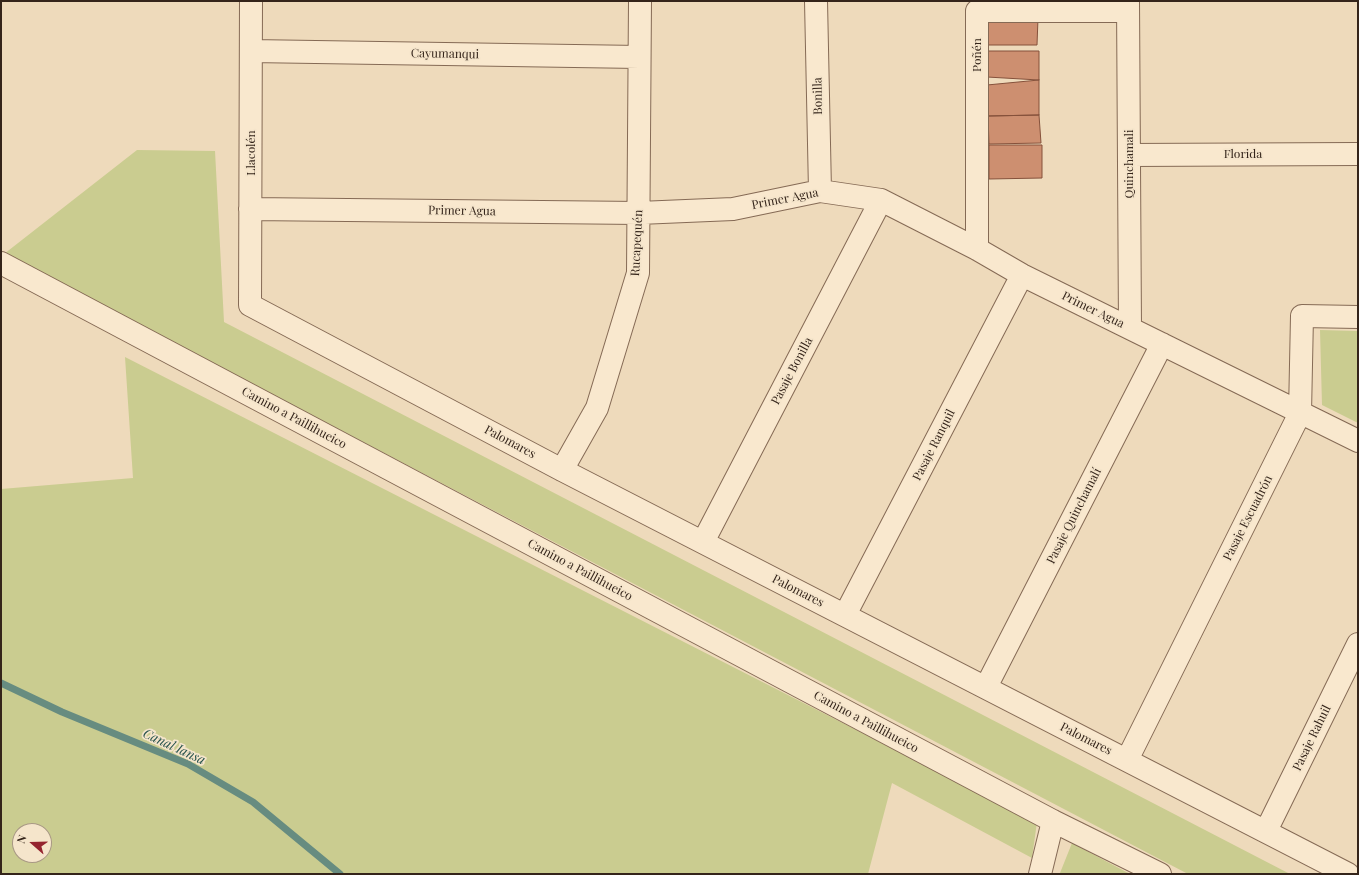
<!DOCTYPE html>
<html>
<head>
<meta charset="utf-8">
<style>
	body { margin:0 }
	#map { position:relative; width:1359px; height:875px; overflow:hidden; background:#eedabb; font-family:"Playfair Display",serif }
	canvas { display:block }
	.frame { position:absolute; inset:0; border:2px solid #34241a; pointer-events:none }
	.north { position:absolute; left:12px; top:823px; width:40px; height:40px; box-sizing:border-box; background:#f5e5cb; border:1px solid #a89884; border-radius:50%; rotate:290deg; font-size:11px; font-weight:700; line-height:16px; text-align:center; color:#34241a }
	.north::after { content:''; display:block; margin:auto; width:14px; height:18px; background:#95242f; clip-path:polygon(50% 0,100% 100%,50% 72%,0 100%) }
</style>
</head>
<body>
<div id="map">
<canvas width="1359" height="875"></canvas>
<div class="frame"></div>
<div class="north">N</div>
</div>
<script>
const ctx = document.querySelector('canvas').getContext('2d');
ctx.lineJoin = 'round';
function fillPath(path, color) {
  ctx.fillStyle = color;
  ctx.fill(path, 'evenodd');
}
function toPath(rows) {
  const path = new Path2D();
  for (const r of rows) {
    path.moveTo(r[0], r[1]);
    for (let i = 2; i < r.length; i += 2) path.lineTo(r[i], r[i + 1]);
  }
  return path;
}
function trace(path, color, width, dash) {
  ctx.strokeStyle = color;
  ctx.lineWidth = width;
  ctx.lineCap = dash ? 'butt' : 'round';
  ctx.setLineDash(dash || []);
  ctx.stroke(path);
}
function write(font, color, halo, rows, align = 'center') {
  ctx.font = font + ' "Playfair Display",serif';
  ctx.lineWidth = 3.5;
  ctx.setLineDash([]);
  ctx.textBaseline = 'middle';
  ctx.strokeStyle = halo;
  ctx.fillStyle = color;
  for (const [text, x, y, turn = 0] of rows) {
    ctx.save();
    ctx.translate(x, y);
    ctx.rotate((+turn || 0) * Math.PI / 180);
    ctx.textAlign = isNaN(turn) ? turn : align;
    if (halo) ctx.strokeText(text, 0, 0);
    ctx.fillText(text, 0, 0);
    ctx.restore();
  }
}
fillPath(toPath([
	[137,150,215,151,224,322,1290,874,1188,874,4,254],
	[1320,330,1358,331,1358,423,1322,405],
	[125,357,1037,822,1032,858,892,783,868,874,1,874,1,489,133,478],
	[20,831,44,831,44,855,20,855],
	[1072,843,1130,874,1060,873]
]), '#cacc90');
trace(toPath([
	[1,683,62,712,188,764,253,802,340,874]
]), '#678c80', 7);
const building = toPath([
	[986,18,1038,18,1037,45,988,45,986,18],
	[986,51,1039,51,1039,80,987,77,986,51],
	[1039,80,1039,115,988,116,987,85,1039,80],
	[1039,115,1041,143,989,144,988,116,1039,115],
	[989,145,1042,145,1042,178,989,179,989,145]
]);
fillPath(building, '#cd8f70');
trace(building, '#85513b', 1);
const minor = toPath([
	[251,1,250,305,562,470,1348,874],
	[816,1,820,191],
	[1128,1,1130,328],
	[251,51,639,57],
	[1129,155,1358,154],
	[250,209,639,213,733,209,820,191,881,200,977,249,1022,275,1358,441],
	[977,249,977,11,1128,11],
	[1,263,1053,821,1160,874],
	[562,470,597,408,638,273,640,1],
	[703,542,881,200],
	[845,615,1022,275],
	[986,687,1162,344],
	[1127,760,1300,413,1302,316,1358,317],
	[1266,831,1358,644],
	[1040,874,1053,821]
]);
trace(minor, '#856a55', 24);
trace(minor, '#f9e8ce', 22);
write('12px', '#34241a', '#f5e5cb', [
	["Cayumanqui",445,54,1],
	["Poñén",977,55,-90],
	["Bonilla",818,96,-91],
	["Llacolén",251,153,-90],
	["Florida",1243,154],
	["Quinchamali",1129,164,-90],
	["Primer Agua",785,199,-11],
	["Primer Agua",462,211,1],
	["Rucapequén",637,243,-87],
	["Primer Agua",1093,310,26],
	["Pasaje Bonilla",792,371,-62],
	["Camino a Paillihueico",294,418,28],
	["Palomares",510,442,28],
	["Pasaje Ranquil",934,445,-63],
	["Pasaje Quinchamalí",1074,516,-63],
	["Pasaje Escuadrón",1248,518,-63],
	["Camino a Paillihueico",580,570,28],
	["Palomares",798,591,27],
	["Camino a Paillihueico",866,722,28],
	["Pasaje Rahuil",1312,738,-64],
	["Palomares",1086,739,27]
]);
write('italic 13px', '#29544e', '#f5e5cb', [
	["Canal Iansa",174,747,25]
]);
</script>
</body>
</html>
